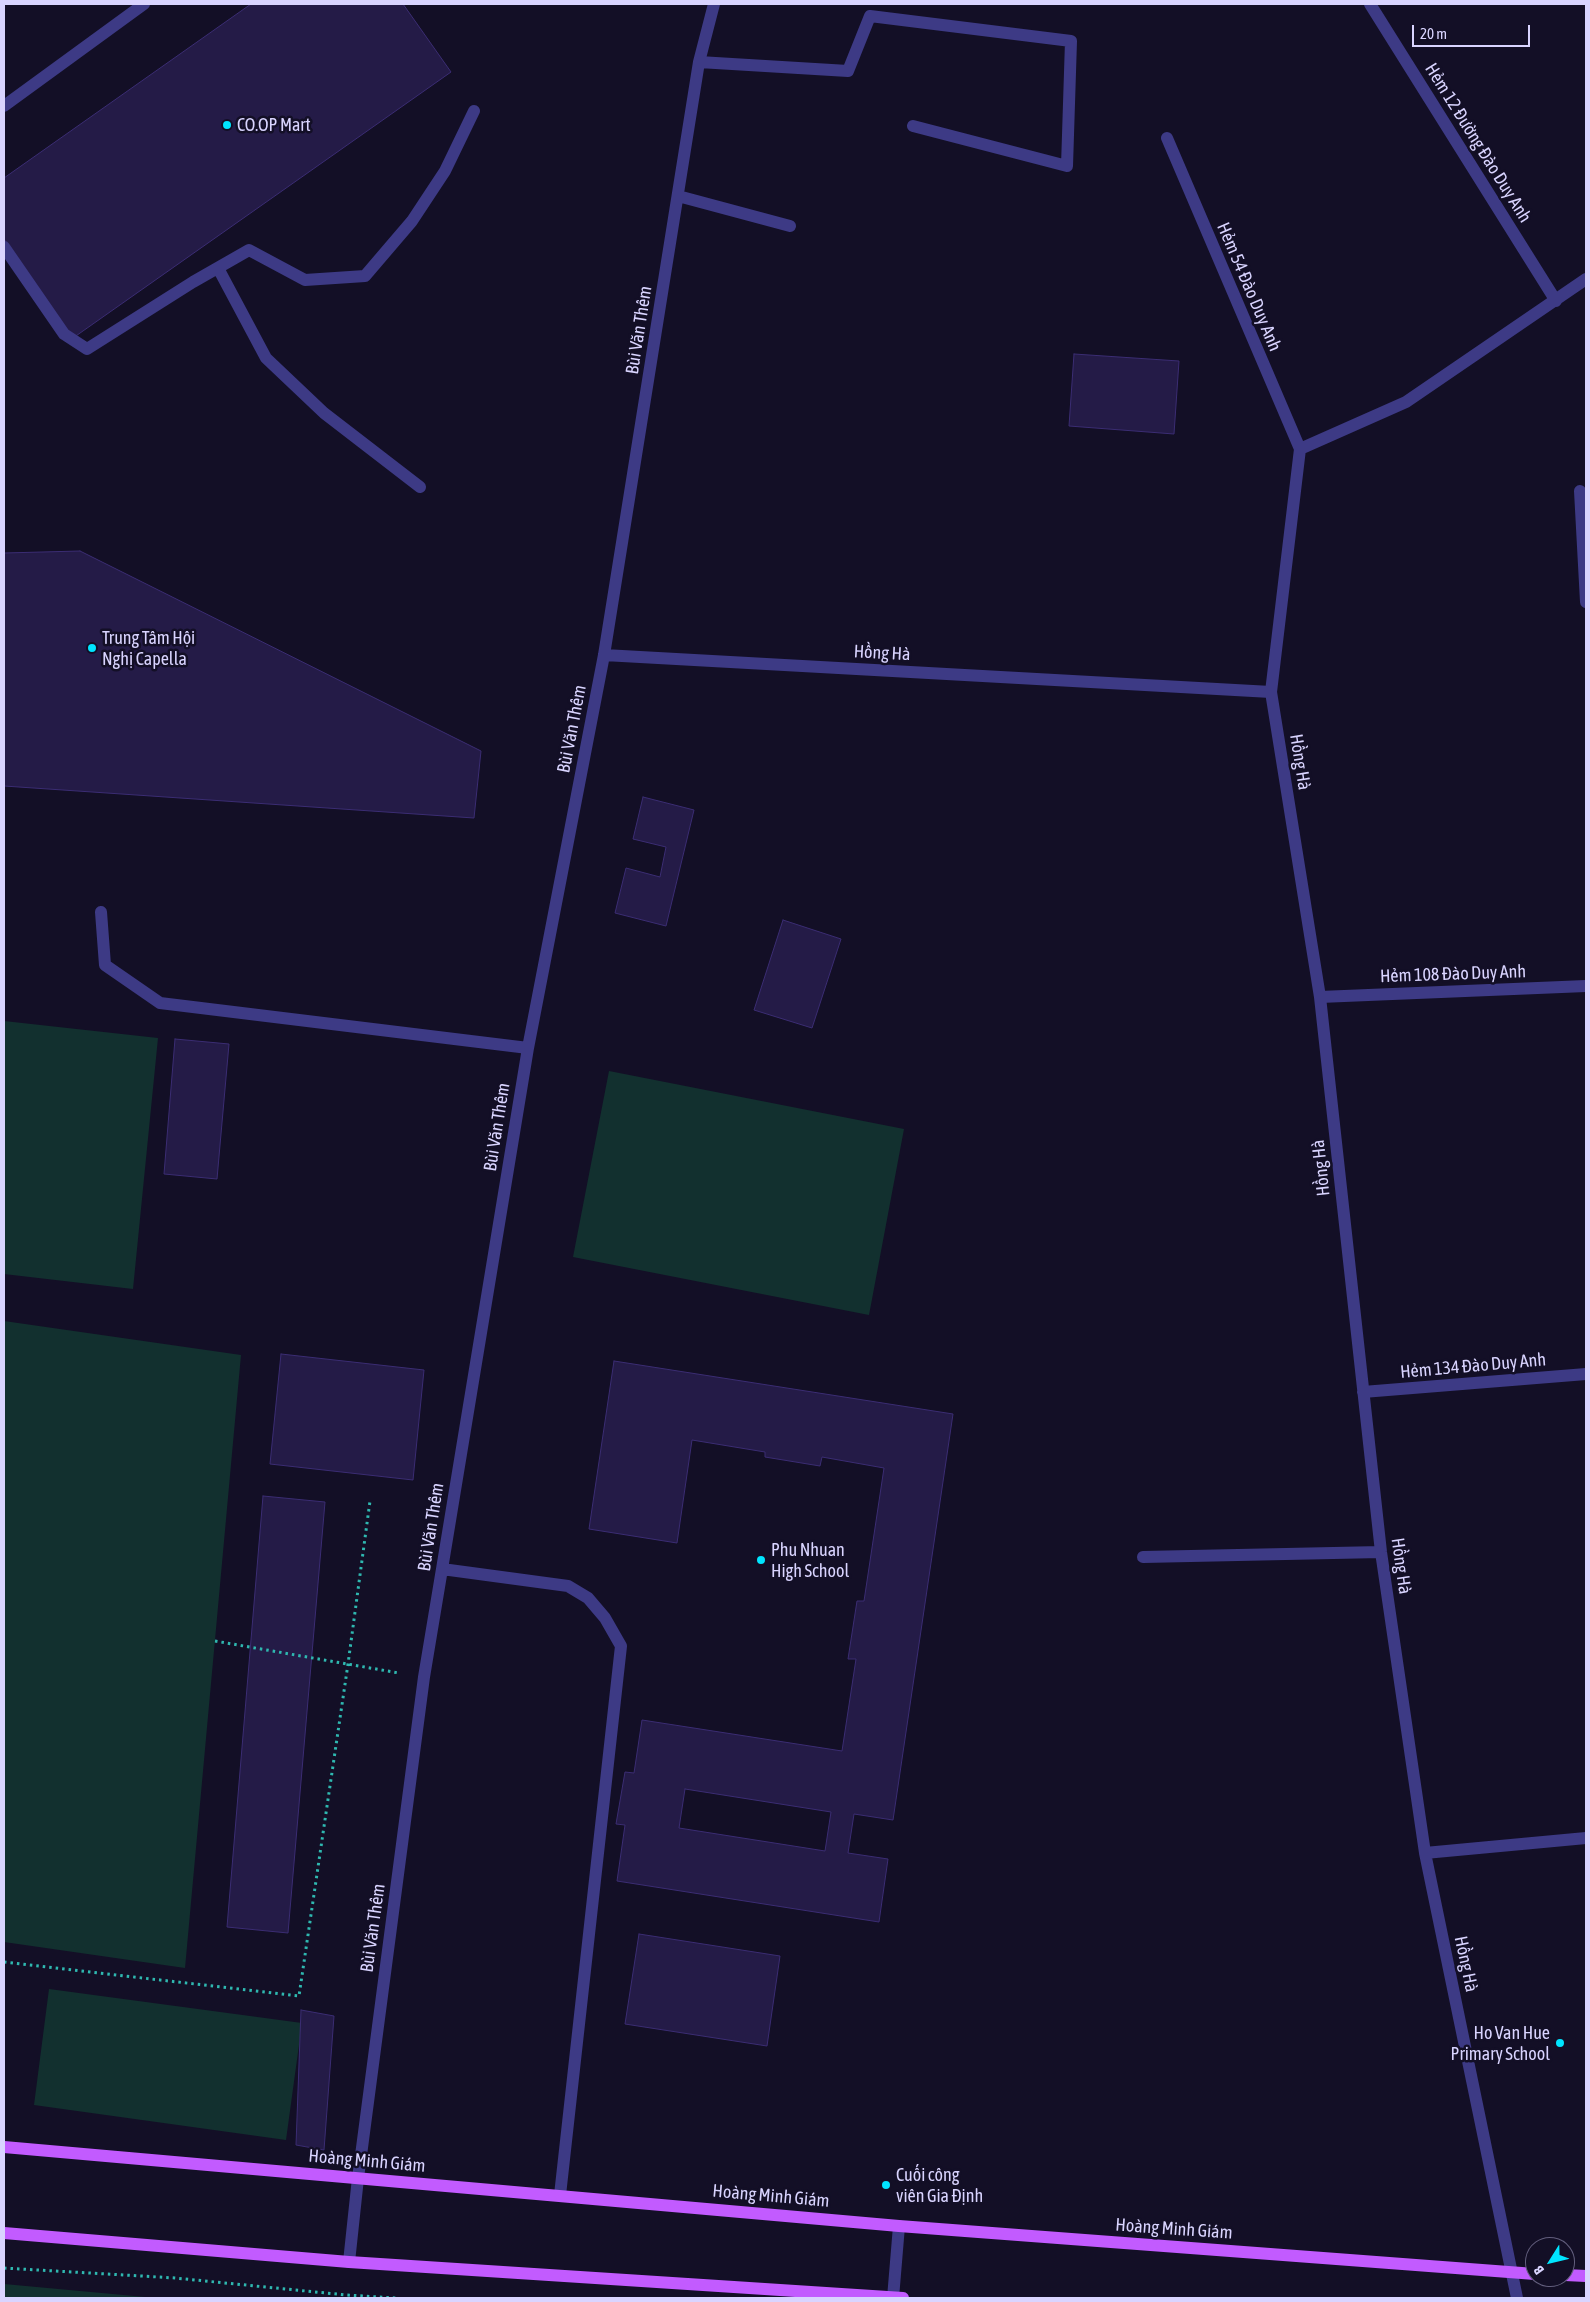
<!DOCTYPE html>
<html>
<head>
<meta charset="utf-8">
<style>
	body { margin:0 }
	#map { position:relative; width:1590px; height:2302px; overflow:hidden; background:#130f26; font-family:"Asap Condensed",sans-serif }
	canvas { display:block }
	.frame { position:absolute; inset:0; border:5px solid #d9d4ff; pointer-events:none }
	.north { position:absolute; left:1525px; top:2237px; width:50px; height:50px; box-sizing:border-box; background:#130f26; border:1px solid #625e7d; border-radius:50%; rotate:234deg; font-size:14px; font-weight:700; line-height:20px; text-align:center; color:#d9d4ff }
	.north::after { content:''; display:block; margin:auto; width:18px; height:22px; background:#00e5ff; clip-path:polygon(50% 0,100% 100%,50% 72%,0 100%) }
	.scale { position:absolute; left:1412px; top:25px; width:118px; height:22px; box-sizing:border-box; border:2px solid #d9d4ff; border-top:0; padding-left:6px; font-size:15px; line-height:18px; white-space:nowrap; color:#d9d4ff; -webkit-text-stroke:4px #130f26; paint-order:stroke }
</style>
</head>
<body>
<div id="map">
<canvas width="1590" height="2302"></canvas>
<div class="frame"></div>
<div class="north">B</div>
<div class="scale">20 m</div>
</div>
<script>
const ctx = document.querySelector('canvas').getContext('2d');
ctx.lineJoin = 'round';
function fillPath(path, color) {
  ctx.fillStyle = color;
  ctx.fill(path, 'evenodd');
}
function toPath(rows) {
  const path = new Path2D();
  for (const r of rows) {
    path.moveTo(r[0], r[1]);
    for (let i = 2; i < r.length; i += 2) path.lineTo(r[i], r[i + 1]);
  }
  return path;
}
function trace(path, color, width, dash) {
  ctx.strokeStyle = color;
  ctx.lineWidth = width;
  ctx.lineCap = dash ? 'butt' : 'round';
  ctx.setLineDash(dash || []);
  ctx.stroke(path);
}
function write(font, color, halo, rows, align = 'center') {
  ctx.font = font + ' "Asap Condensed",sans-serif';
  ctx.lineWidth = 5;
  ctx.setLineDash([]);
  ctx.textBaseline = 'middle';
  ctx.strokeStyle = halo;
  ctx.fillStyle = color;
  for (const [text, x, y, turn = 0] of rows) {
    ctx.save();
    ctx.translate(x, y);
    ctx.rotate((+turn || 0) * Math.PI / 180);
    ctx.textAlign = isNaN(turn) ? turn : align;
    if (halo) ctx.strokeText(text, 0, 0);
    ctx.fillText(text, 0, 0);
    ctx.restore();
  }
}
fillPath(toPath([
	[4,1021,158,1038,133,1289,4,1274],
	[609,1071,904,1129,869,1315,573,1257],
	[4,1321,241,1355,185,1968,4,1942],
	[49,1989,302,2023,286,2140,34,2105],
	[4,2284,156,2298,4,2298]
]), '#12302f');
const building = toPath([
	[251,4,403,4,451,72,73,338,4,239,4,178,251,4],
	[1074,354,1179,361,1174,434,1069,426,1074,354],
	[80,551,481,751,474,818,4,786,4,553,80,551],
	[643,797,694,810,666,926,615,913,626,868,660,877,666,847,633,839,643,797],
	[783,920,841,939,812,1028,754,1010,783,920],
	[175,1039,229,1044,217,1179,164,1174,175,1039],
	[281,1354,424,1370,413,1480,270,1464,281,1354],
	[614,1361,953,1414,893,1820,854,1814,848,1853,888,1859,879,1922,617,1881,625,1825,616,1824,625,1772,634,1773,642,1720,842,1751,856,1659,848,1659,857,1601,864,1601,884,1468,822,1457,820,1466,765,1457,765,1452,692,1440,677,1543,589,1529,614,1361],
	[685,1789,831,1812,825,1851,679,1828,685,1789],
	[263,1496,325,1502,288,1933,227,1927,263,1496],
	[639,1934,780,1956,767,2046,625,2024,639,1934],
	[301,2010,334,2016,324,2150,296,2145,301,2010]
]);
fillPath(building, '#241b47');
trace(building, '#3b2d73', 1);
trace(toPath([
	[215,1641,399,1673],
	[4,1962,299,1996,348,1664,370,1501],
	[4,2268,175,2278,346,2295,396,2298]
]), '#2fb8b0', 3, [2.5, 4]);
trace(toPath([
	[1370,4,1556,301],
	[699,62,848,71,870,16,1071,41,1067,166,913,126],
	[4,106,144,4],
	[1167,138,1300,449,1271,692],
	[678,196,790,226],
	[4,247,64,334,87,349,193,282,249,250,305,280,365,276,412,221,445,171,474,111],
	[218,268,266,358,324,413,420,487],
	[1300,449,1406,402,1586,279],
	[1580,491,1586,602],
	[604,655,1271,692,1320,997,1381,1552,1425,1853,1517,2298],
	[101,912,105,965,160,1003,528,1048],
	[1320,997,1586,986],
	[1363,1392,1586,1374],
	[1143,1557,1381,1552],
	[442,1569,568,1586,588,1598,605,1618,621,1646,560,2195],
	[1425,1853,1586,1838],
	[349,2262,358,2178,424,1677,442,1569,528,1048,604,655,699,62,714,4],
	[893,2298,899,2226]
]), '#3d3a85', 12);
trace(toPath([
	[4,2147,899,2226,1535,2274],
	[4,2233,349,2262,903,2298],
	[1565,2275,1586,2276]
]), '#c25bff', 12);
for (const [x, y, r, color] of [
	[227,125,5,"#00e5ff"],
	[92,648,5,"#00e5ff"],
	[761,1560,5,"#00e5ff"],
	[1560,2043,5,"#00e5ff"],
	[886,2185,5,"#00e5ff"]
]) {
  const dot = new Path2D();
  dot.arc(x, y, r, 0, 2 * Math.PI);
  ctx.fillStyle = color;
  ctx.fill(dot);
  trace(dot, '#130f26', 2);
}
write('18px', '#d9d4ff', '#130f26', [
	["CO.OP Mart",237,125],
	["Trung Tâm Hội",102,638],
	["Nghị Capella",102,659],
	["Phu Nhuan",771,1550],
	["High School",771,1571],
	["Ho Van Hue",1550,2033,"right"],
	["Primary School",1550,2054,"right"],
	["Cuối công",896,2175],
	["viên Gia Định",896,2196]
], 'left');
write('18px', '#d9d4ff', '#130f26', [
	["Hẻm 12 Đường Đào Duy Anh",1478,143,58],
	["Hẻm 54 Đào Duy Anh",1249,287,67],
	["Bùi Văn Thêm",639,330,-81],
	["Hồng Hà",882,653,3],
	["Bùi Văn Thêm",572,729,-79],
	["Hồng Hà",1300,762,81],
	["Hẻm 108 Đào Duy Anh",1453,974,-2],
	["Bùi Văn Thêm",497,1127,-81],
	["Hồng Hà",1321,1168,-96],
	["Hẻm 134 Đào Duy Anh",1473,1366,-5],
	["Bùi Văn Thêm",431,1527,-81],
	["Hồng Hà",1401,1566,82],
	["Bùi Văn Thêm",373,1928,-82],
	["Hồng Hà",1466,1964,78],
	["Hoàng Minh Giám",367,2161,5],
	["Hoàng Minh Giám",771,2196,5],
	["Hoàng Minh Giám",1174,2229,4]
]);
</script>
</body>
</html>
